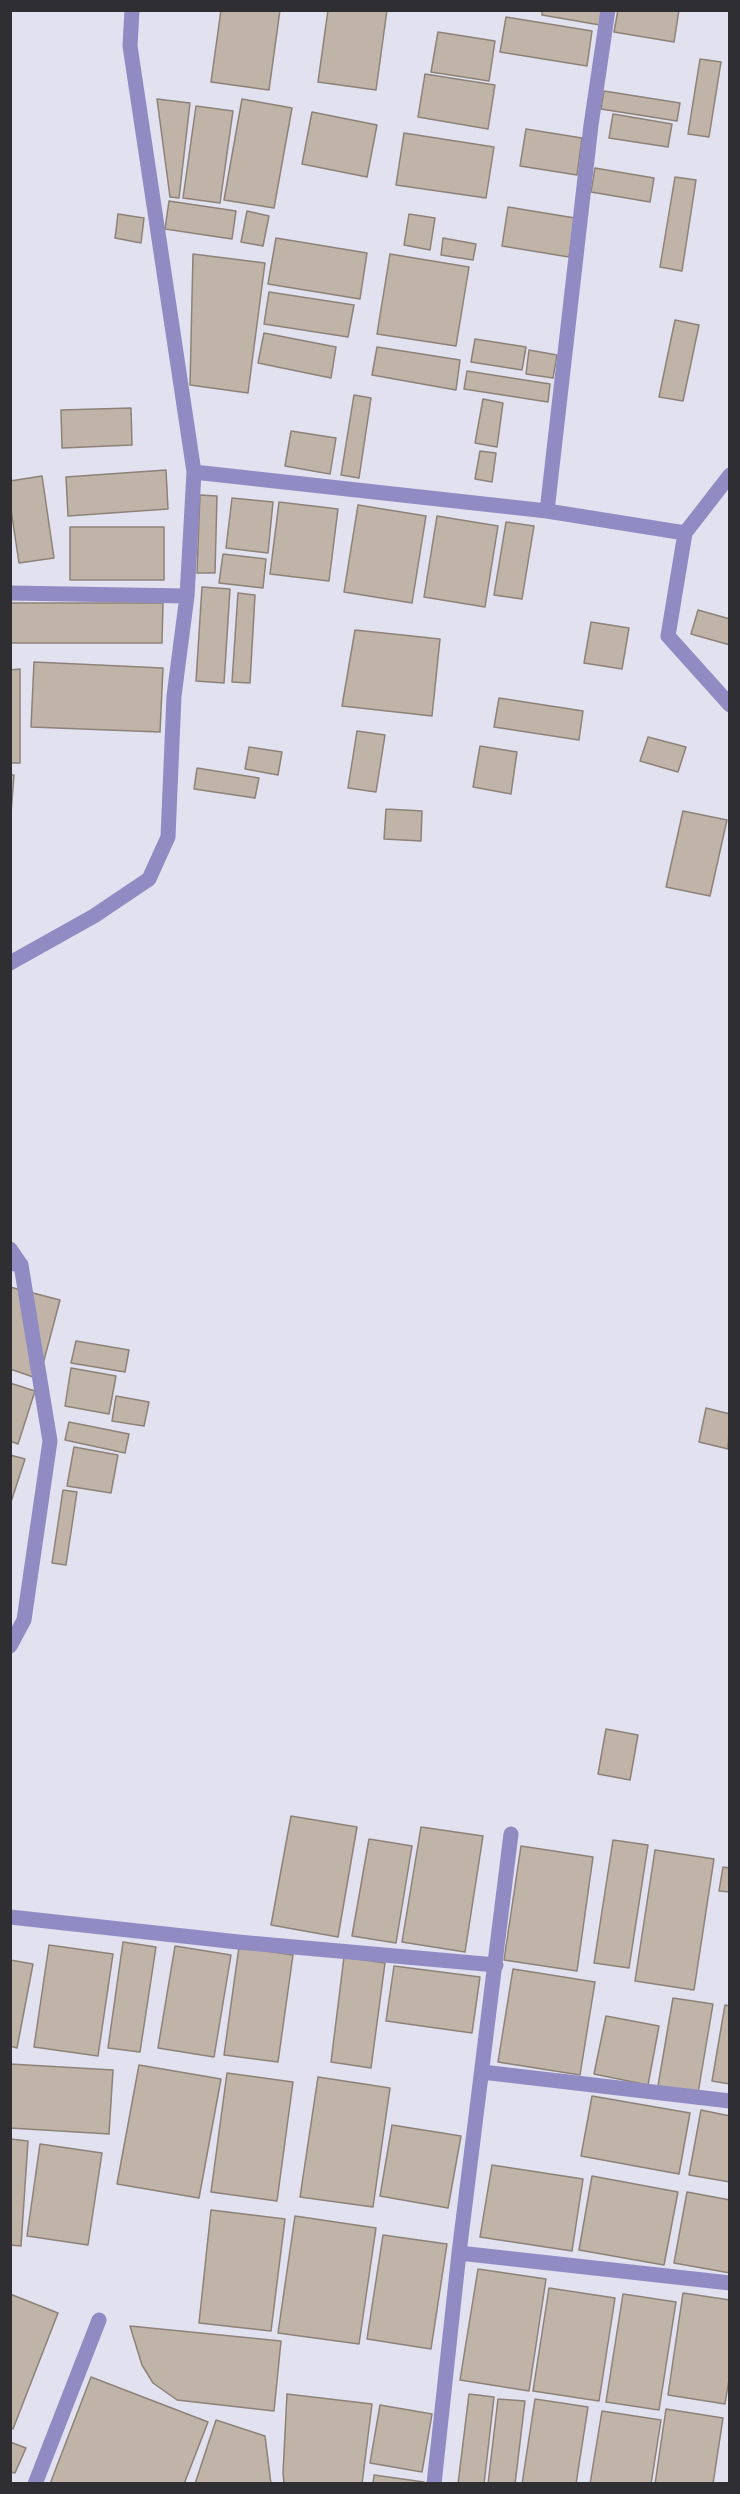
<!DOCTYPE html>
<html>
<head>
<meta charset="utf-8">
<style>
	body { margin:0 }
	#map { position:relative; width:740px; height:2494px; overflow:hidden; background:#e1e1f0; font-family:"Golos Text",sans-serif }
	canvas { display:block }
	.frame { position:absolute; inset:0; border:12px solid #2e2e33; pointer-events:none }
</style>
</head>
<body>
<div id="map">
<canvas width="740" height="2494"></canvas>
<div class="frame"></div>
</div>
<script>
const ctx = document.querySelector('canvas').getContext('2d');
ctx.lineJoin = 'round';
function fillPath(path, color) {
  ctx.fillStyle = color;
  ctx.fill(path, 'evenodd');
}
function toPath(rows) {
  const path = new Path2D();
  for (const r of rows) {
    path.moveTo(r[0], r[1]);
    for (let i = 2; i < r.length; i += 2) path.lineTo(r[i], r[i + 1]);
  }
  return path;
}
function trace(path, color, width, dash) {
  ctx.strokeStyle = color;
  ctx.lineWidth = width;
  ctx.lineCap = dash ? 'butt' : 'round';
  ctx.setLineDash(dash || []);
  ctx.stroke(path);
}
const building = toPath([
	[221,10,280,10,269,90,211,82,221,10],
	[328,10,387,10,376,90,318,82,328,10],
	[542,10,602,10,600,25,542,15,542,10],
	[618,10,679,10,674,42,614,32,618,10],
	[506,17,592,31,587,66,500,52,506,17],
	[438,32,495,41,489,81,431,72,438,32],
	[700,59,721,62,709,137,688,134,700,59],
	[425,74,495,85,488,129,418,117,425,74],
	[604,91,680,103,677,121,601,109,604,91],
	[157,99,190,103,179,198,170,197,157,99],
	[242,99,292,108,274,208,224,200,242,99],
	[196,106,233,111,220,203,183,198,196,106],
	[312,112,377,125,367,177,302,164,312,112],
	[613,114,672,124,668,147,609,138,613,114],
	[526,129,582,138,577,175,520,166,526,129],
	[404,133,494,147,486,198,396,185,404,133],
	[595,168,654,178,650,202,591,192,595,168],
	[675,177,696,180,682,271,660,267,675,177],
	[169,201,236,211,232,239,165,229,169,201],
	[508,207,575,218,569,257,502,246,508,207],
	[247,211,269,216,263,246,241,242,247,211],
	[118,214,144,218,141,243,115,238,118,214],
	[409,214,435,218,430,250,404,245,409,214],
	[276,238,367,253,360,299,268,284,276,238],
	[443,238,476,244,473,260,441,255,443,238],
	[193,254,265,263,248,393,190,385,193,254],
	[390,254,469,267,456,346,377,334,390,254],
	[269,292,354,305,348,337,264,324,269,292],
	[675,320,699,325,683,401,659,397,675,320],
	[264,333,336,347,331,378,258,363,264,333],
	[475,339,526,347,522,370,471,362,475,339],
	[377,347,460,360,456,390,372,375,377,347],
	[529,350,557,355,553,378,526,374,529,350],
	[467,371,550,384,548,402,464,389,467,371],
	[354,395,371,398,359,478,341,475,354,395],
	[483,399,503,403,497,447,475,443,483,399],
	[131,408,132,445,62,448,61,410,131,408],
	[291,431,336,438,330,474,285,466,291,431],
	[480,451,496,453,492,482,475,479,480,451],
	[166,470,168,509,68,516,66,477,166,470],
	[42,476,54,558,19,563,10,503,10,481,42,476],
	[200,495,217,496,215,573,197,573,200,495],
	[232,498,273,502,268,553,226,548,232,498],
	[279,502,338,509,329,581,270,574,279,502],
	[358,505,426,516,412,603,344,592,358,505],
	[437,516,498,526,485,607,424,597,437,516],
	[506,522,534,526,522,599,494,595,506,522],
	[70,527,164,527,164,580,70,580,70,527],
	[223,554,266,559,263,588,219,583,223,554],
	[202,587,230,589,224,683,196,681,202,587],
	[238,593,255,595,250,683,232,682,238,593],
	[10,603,163,603,162,643,10,643,10,603],
	[698,610,730,619,730,645,691,634,698,610],
	[591,622,629,628,622,669,584,663,591,622],
	[355,630,440,639,432,716,342,706,355,630],
	[34,662,163,668,160,732,31,727,34,662],
	[20,669,20,763,10,763,10,670,20,669],
	[499,698,583,711,579,740,494,727,499,698],
	[357,731,385,735,376,792,348,788,357,731],
	[648,737,686,747,678,772,640,761,648,737],
	[480,746,517,752,511,794,473,787,480,746],
	[249,747,282,752,278,775,245,769,249,747],
	[197,768,259,778,255,798,194,789,197,768],
	[10,775,14,775,10,826,10,775],
	[386,809,422,811,421,841,384,839,386,809],
	[683,811,727,820,710,896,666,887,683,811],
	[10,1287,60,1300,39,1379,10,1369,10,1287],
	[76,1341,129,1350,125,1372,71,1363,76,1341],
	[71,1368,116,1376,109,1414,65,1406,71,1368],
	[10,1383,35,1391,18,1444,10,1441,10,1383],
	[116,1396,149,1402,144,1426,112,1421,116,1396],
	[706,1408,730,1414,728,1449,699,1442,706,1408],
	[69,1422,129,1434,125,1453,65,1440,69,1422],
	[74,1447,118,1455,111,1493,67,1486,74,1447],
	[10,1455,25,1459,10,1505,10,1455],
	[63,1490,77,1492,66,1565,52,1563,63,1490],
	[606,1729,638,1735,630,1780,598,1774,606,1729],
	[291,1816,357,1827,338,1937,271,1925,291,1816],
	[421,1827,483,1836,465,1952,402,1942,421,1827],
	[369,1839,412,1846,396,1943,352,1936,369,1839],
	[613,1840,648,1845,629,1968,594,1963,613,1840],
	[521,1846,593,1857,577,1971,504,1960,521,1846],
	[655,1850,714,1859,694,1990,635,1981,655,1850],
	[723,1867,730,1868,730,1892,719,1891,723,1867],
	[123,1942,156,1947,140,2052,108,2048,123,1942],
	[49,1945,113,1954,98,2056,34,2047,49,1945],
	[175,1946,231,1955,214,2057,158,2048,175,1946],
	[239,1947,293,1955,278,2062,224,2055,239,1947],
	[344,1957,385,1963,371,2068,331,2062,344,1957],
	[10,1960,33,1964,17,2048,10,2046,10,1960],
	[394,1966,480,1977,472,2033,386,2021,394,1966],
	[513,1969,595,1982,580,2075,498,2062,513,1969],
	[673,1998,713,2004,698,2093,658,2086,673,1998],
	[725,2005,730,2006,730,2084,712,2081,725,2005],
	[606,2016,659,2026,648,2085,594,2074,606,2016],
	[10,2064,113,2070,109,2134,10,2128,10,2064],
	[139,2065,221,2079,199,2198,117,2184,139,2065],
	[227,2073,293,2082,277,2201,211,2192,227,2073],
	[318,2077,390,2088,373,2207,300,2197,318,2077],
	[592,2096,690,2113,679,2174,581,2156,592,2096],
	[701,2110,730,2116,730,2182,689,2175,701,2110],
	[392,2125,461,2136,448,2208,380,2196,392,2125],
	[10,2139,28,2141,21,2246,10,2245,10,2139],
	[40,2144,102,2153,88,2245,27,2236,40,2144],
	[492,2165,583,2179,572,2251,480,2237,492,2165],
	[592,2176,678,2192,664,2265,579,2250,592,2176],
	[687,2192,730,2200,730,2273,674,2263,687,2192],
	[211,2210,285,2219,271,2331,199,2323,211,2210],
	[295,2216,376,2228,359,2344,278,2333,295,2216],
	[383,2235,447,2244,431,2349,367,2339,383,2235],
	[478,2269,546,2279,529,2391,460,2380,478,2269],
	[549,2288,615,2298,599,2401,533,2391,549,2288],
	[683,2293,730,2300,730,2373,725,2404,668,2395,683,2293],
	[10,2294,58,2313,13,2429,10,2427,10,2294],
	[623,2294,676,2302,659,2410,606,2402,623,2294],
	[130,2326,281,2341,274,2411,177,2400,153,2383,142,2365,130,2326],
	[91,2377,208,2422,184,2484,50,2484,91,2377],
	[287,2394,372,2404,362,2484,284,2484,283,2473,287,2394],
	[469,2394,494,2397,484,2484,458,2484,469,2394],
	[498,2399,525,2401,515,2484,488,2484,498,2399],
	[535,2399,588,2407,576,2484,522,2484,535,2399],
	[380,2405,432,2414,422,2472,370,2463,380,2405],
	[666,2409,723,2418,713,2484,655,2484,666,2409],
	[602,2411,661,2420,651,2484,590,2484,602,2411],
	[216,2420,265,2436,271,2484,195,2484,216,2420],
	[10,2442,26,2448,15,2473,10,2472,10,2442],
	[374,2475,424,2482,424,2484,373,2484,374,2475]
]);
fillPath(building, '#c0b3a8');
trace(building, '#8e8278', 1.5);
trace(toPath([
	[132,10,130,46,194,472],
	[547,511,591,125,608,10],
	[685,533,730,475],
	[10,593,187,596,194,472,547,511,685,533,668,636,730,705],
	[10,963,94,916,149,879,168,837,174,696,187,596],
	[10,1249,21,1265],
	[10,1263,21,1265,50,1441,24,1620,10,1646],
	[10,1917,238,1942,496,1965],
	[482,2072,730,2101],
	[459,2253,730,2283],
	[35,2484,99,2320],
	[434,2484,459,2253,511,1834]
]), '#908bc3', 15);
</script>
</body>
</html>
